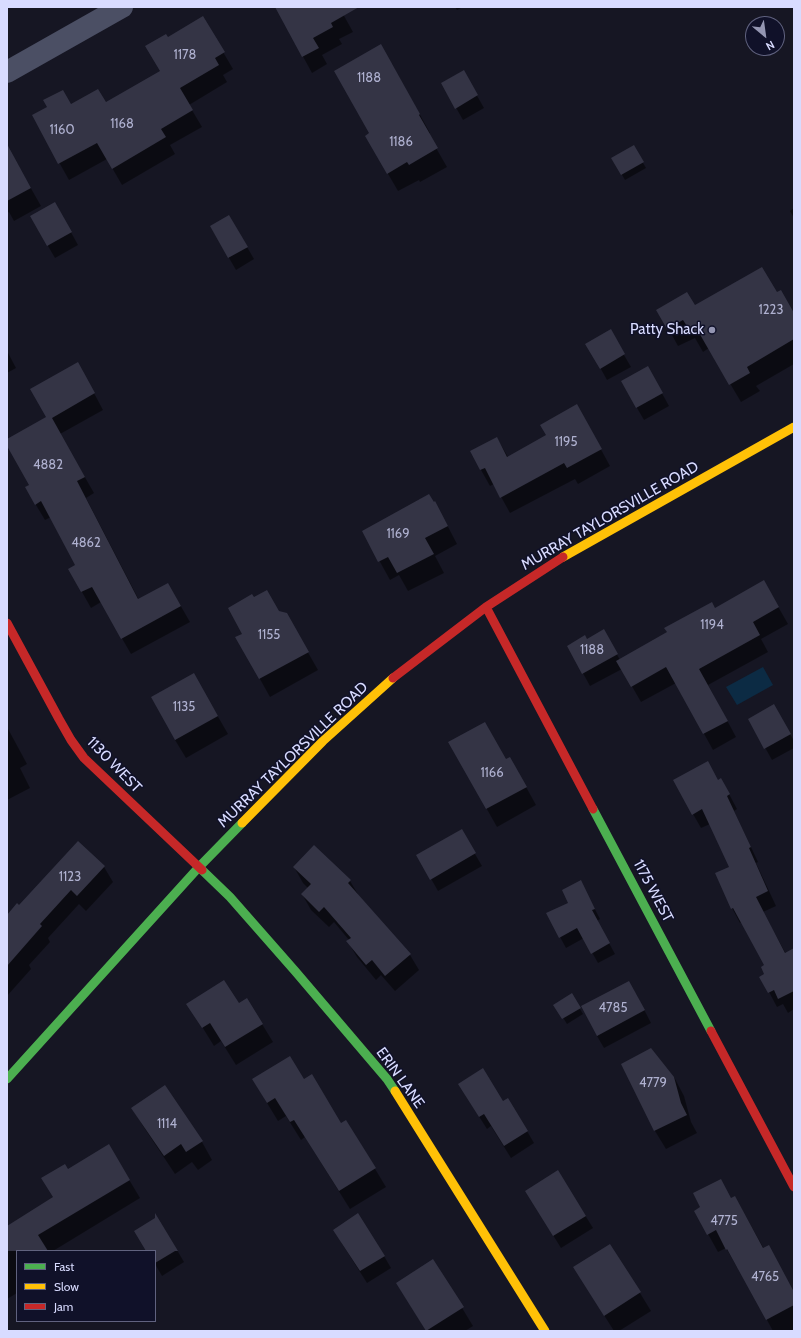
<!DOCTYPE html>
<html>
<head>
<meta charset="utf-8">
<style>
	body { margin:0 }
	#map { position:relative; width:801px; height:1338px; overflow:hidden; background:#161623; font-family:Cabin,sans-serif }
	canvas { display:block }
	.frame { position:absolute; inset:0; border:8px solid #d8dbff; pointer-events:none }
	.legend { position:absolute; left:16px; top:1250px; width:140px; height:72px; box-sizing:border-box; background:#101129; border:1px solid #60627f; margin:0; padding:5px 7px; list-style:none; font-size:12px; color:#d8dbff }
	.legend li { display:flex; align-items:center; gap:8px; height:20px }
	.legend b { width:20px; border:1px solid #60627f }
	.north { position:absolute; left:745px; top:16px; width:40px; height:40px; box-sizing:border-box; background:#101129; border:1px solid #60627f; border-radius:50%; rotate:151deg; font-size:11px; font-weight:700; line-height:16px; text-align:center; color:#d8dbff }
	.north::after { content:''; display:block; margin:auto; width:14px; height:18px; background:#9496b2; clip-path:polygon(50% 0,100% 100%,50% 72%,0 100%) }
</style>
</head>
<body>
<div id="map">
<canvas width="801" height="1338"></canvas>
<div class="frame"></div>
<ul class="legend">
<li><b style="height:5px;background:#4caf50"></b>Fast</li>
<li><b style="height:5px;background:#ffc107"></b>Slow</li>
<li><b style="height:5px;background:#c62828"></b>Jam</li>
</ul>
<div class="north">N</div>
</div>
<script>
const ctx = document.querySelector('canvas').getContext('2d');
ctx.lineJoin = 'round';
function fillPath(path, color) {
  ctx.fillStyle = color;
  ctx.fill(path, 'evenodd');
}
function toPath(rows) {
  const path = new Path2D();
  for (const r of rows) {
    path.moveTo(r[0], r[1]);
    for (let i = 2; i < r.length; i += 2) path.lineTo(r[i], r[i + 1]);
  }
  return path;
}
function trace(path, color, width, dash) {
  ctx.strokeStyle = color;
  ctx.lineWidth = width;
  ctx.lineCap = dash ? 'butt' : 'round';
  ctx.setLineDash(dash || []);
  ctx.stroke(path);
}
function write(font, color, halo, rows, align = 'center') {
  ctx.font = font + ' Cabin,sans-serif';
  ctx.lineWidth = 3;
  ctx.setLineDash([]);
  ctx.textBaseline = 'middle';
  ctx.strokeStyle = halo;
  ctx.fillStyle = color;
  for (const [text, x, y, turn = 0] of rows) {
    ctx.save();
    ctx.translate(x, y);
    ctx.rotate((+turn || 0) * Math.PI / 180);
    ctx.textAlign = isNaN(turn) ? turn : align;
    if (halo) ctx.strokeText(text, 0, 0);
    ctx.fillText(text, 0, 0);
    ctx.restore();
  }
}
fillPath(toPath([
	[763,667,773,685,737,705,726,687]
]), '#0c2b44');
fillPath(toPath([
	[276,7,355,7,343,14,353,32,339,39,342,44,322,55,327,64,312,73],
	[455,7,463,7,457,10],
	[203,18,233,69,223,75,227,82,189,105,202,127,170,145,175,154,122,185,107,159,69,180,33,116,106,104,162,72,168,39],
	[392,64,430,133,428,134,447,167,420,182,419,180,398,191,366,136,370,134],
	[463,71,484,108,463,120,442,83],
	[7,146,41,206,14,221,9,212,7,213],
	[633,146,646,168,625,180,613,159],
	[794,208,794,218,790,211],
	[62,216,78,245,55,258,48,246],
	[229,216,254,259,236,270,211,227],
	[695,307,794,315,794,364,756,386,760,391,741,402,709,348,703,352,695,338,678,346,658,310],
	[610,331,631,367,607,380,587,344],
	[7,351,16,368,7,373],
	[648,368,669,406,644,420,622,382],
	[87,380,103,410,60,434,94,493,86,498,139,600,168,584,190,622,131,654,101,602,91,608,69,569,76,565,51,517,45,520,36,505,26,487,30,485,7,444,7,440,47,417],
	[586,422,610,466,578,484,575,479,510,513,494,484,490,486,481,470,497,438,508,457,547,436],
	[445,521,457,544,435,556,444,573,408,591,399,575,390,580,363,531],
	[764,582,788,624,761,639,768,652,708,685,736,737,713,750,676,683,641,702,622,669,590,686,568,646,587,640,604,631,620,660],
	[279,612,286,614,318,670,270,697,237,638],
	[194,675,228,734,186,758,175,740],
	[774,705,794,741,794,748,772,760,749,719],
	[7,727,27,764,20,768,30,788,7,800],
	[449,742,505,761,520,776,536,805,497,827],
	[718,781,729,794,737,809,734,811,758,862,756,863,776,906,763,912,786,954,794,955,794,1009,788,1013,783,1004,777,1007,761,977,766,974,765,965,741,922,740,923,732,908,731,867,710,824,701,828,693,814],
	[461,830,482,866,438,891,418,856],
	[78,842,104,867,113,882,86,911,79,904,48,938,50,942,29,965,31,969,7,996,7,916,19,907],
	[294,867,350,881,359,896,410,955,419,970,395,991,381,975,376,980,357,957,348,942,349,940,334,922,329,927,311,910,302,894,308,888,303,883],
	[586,892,600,919,597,921,615,954,598,963,584,938,566,948,560,937],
	[571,994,583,1014,567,1024,555,1005],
	[636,994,651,1023,604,1048,597,1036],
	[188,1004,262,1024,273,1042,236,1065,221,1041,214,1046],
	[622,1064,674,1077,684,1096,691,1122,697,1133,666,1149,655,1131],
	[303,1080,341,1124,346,1121,386,1187,350,1209,305,1137,301,1140,286,1116,278,1121,264,1098],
	[466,1096,503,1103,527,1131,534,1143,511,1158,491,1126,487,1129],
	[132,1108,202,1142,212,1160,198,1170,192,1162,175,1174,143,1126],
	[109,1146,140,1198,53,1251,17,1251,17,1293,7,1299,7,1228,54,1198,68,1170],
	[558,1172,593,1228,561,1248,533,1203],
	[735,1197,764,1249,794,1293,794,1329,790,1331,773,1331,738,1267,737,1267,726,1248,718,1252,708,1234],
	[341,1242,384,1256,391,1268,367,1283],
	[177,1250,184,1262,162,1276,155,1264,155,1251,147,1251],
	[433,1260,473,1326,465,1331,426,1331,408,1301],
	[585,1285,640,1293,651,1311,619,1331,614,1331]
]), '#0007');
fillPath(toPath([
	[275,7,359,7,331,23,333,27,313,38,319,48,302,57],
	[203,16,225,52,215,58,219,65,180,88,193,110,161,129,166,137,112,169,97,143,58,164,32,115,47,107,43,100,63,90,71,104,98,89,106,102,160,71,145,46,166,34,168,37],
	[381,44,420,114,419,115,438,148,409,165,407,162,387,174,365,136,369,133,334,71],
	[464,70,478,95,455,109,441,83],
	[7,144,31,188,7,201],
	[634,145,644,162,621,175,611,158],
	[55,202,72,232,47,246,30,216],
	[229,215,248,247,228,258,210,226],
	[762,267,777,292,781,290,794,313,794,339,747,367,750,373,729,385,698,331,692,334,683,320,667,329,656,310,687,292,695,305],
	[611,329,625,354,600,369,585,344],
	[78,362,95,393,52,418,85,477,77,481,138,599,168,583,181,606,121,639,92,587,81,592,68,569,75,565,41,501,35,505,25,487,29,485,7,446,7,439,46,417,30,389],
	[648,366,663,393,636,408,621,381],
	[577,404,602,449,567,468,564,463,500,498,485,468,480,470,470,451,497,437,507,457,546,435,540,425],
	[429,494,434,502,435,501,448,526,425,538,434,554,397,573,388,557,378,562,362,531],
	[764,580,779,607,753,622,760,635,699,669,728,721,703,734,666,667,631,687,616,661,667,632,664,628,712,602,715,608],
	[267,590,279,611,287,613,309,652,259,679,235,637,242,634,228,608,252,594,254,597],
	[604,629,618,654,582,674,567,646,585,635,587,639],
	[194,673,218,716,175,740,151,697],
	[774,704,791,734,764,749,748,719],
	[485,722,506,759,510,757,527,787,486,809,448,742],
	[708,761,718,780,721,778,730,794,727,796,751,847,749,848,768,891,756,897,785,953,794,948,794,991,778,999,774,990,768,993,759,977,764,974,761,967,764,965,733,908,731,909,715,873,729,867,702,809,692,815,673,780],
	[462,829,476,853,430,880,416,855],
	[78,841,105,866,77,896,71,890,40,924,42,926,7,966,7,915,17,903,19,905],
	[314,845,351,880,348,883,411,954,385,976,372,960,366,965,346,941,351,938,324,907,319,912,301,894,311,884,293,867],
	[581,880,595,909,592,910,610,943,591,954,577,928,559,938,546,913,568,903,562,890],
	[224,980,239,1003,247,998,263,1024,225,1047,210,1023,202,1028,186,1004],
	[629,981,645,1010,597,1036,581,1006],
	[572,993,581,1008,562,1019,553,1005],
	[651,1048,674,1077,681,1103,687,1115,654,1131,621,1064],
	[290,1056,304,1079,312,1074,341,1123,346,1120,376,1168,339,1191,294,1120,290,1122,275,1098,267,1103,252,1079],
	[483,1068,503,1101,508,1098,528,1131,504,1146,484,1114,479,1117,458,1084],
	[165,1085,203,1141,186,1152,181,1144,164,1156,131,1108],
	[109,1144,130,1180,38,1235,48,1251,7,1251,7,1226,53,1197,41,1178,65,1164,68,1169],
	[558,1170,586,1216,553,1236,525,1191],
	[721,1179,731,1198,735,1196,763,1248,769,1245,794,1292,794,1305,766,1320,727,1249,726,1250,716,1230,707,1235,694,1211,700,1207,693,1193],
	[155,1213,178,1251,175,1251,155,1263,155,1251,146,1251,134,1231,155,1218],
	[358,1213,385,1256,360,1271,333,1230],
	[610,1244,641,1292,604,1316,573,1267],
	[433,1259,464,1307,426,1331,396,1283]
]), '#343445');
trace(toPath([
	[7,72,122,7]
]), '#4b4f64', 22);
trace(toPath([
	[593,809,711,1031],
	[202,870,230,897,295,971,387,1079,395,1091],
	[7,1079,199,867,242,823]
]), '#4caf50', 9);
trace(toPath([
	[563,557,794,427],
	[242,823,323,741,393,678],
	[395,1091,545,1331]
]), '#ffc107', 9);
trace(toPath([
	[486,607,593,809],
	[7,623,59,719,71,740,84,758,202,870],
	[393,678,486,607,563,557],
	[711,1031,794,1187]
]), '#c62828', 9);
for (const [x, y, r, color] of [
	[712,330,4,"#9496b2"]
]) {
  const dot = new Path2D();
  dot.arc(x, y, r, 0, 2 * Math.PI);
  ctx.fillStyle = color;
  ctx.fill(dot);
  trace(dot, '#101129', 1.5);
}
write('13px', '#afb1d0', null, [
	["1178",185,55],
	["1188",369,78],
	["1168",122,124],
	["1160",62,130],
	["1186",401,142],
	["1223",771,310],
	["1195",566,442],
	["4882",48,465],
	["1169",398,534],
	["4862",86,543],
	["1194",712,625],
	["1155",269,635],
	["1188",592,650],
	["1135",184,707],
	["1166",492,773],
	["1123",70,877],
	["4785",613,1008],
	["4779",653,1083],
	["1114",167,1124],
	["4775",724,1221],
	["4765",765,1277]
]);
write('15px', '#d8dbff', '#101129', [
	["Patty Shack",704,330]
], 'right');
write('15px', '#d8dbff', '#101129', [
	["MURRAY TAYLORSVILLE ROAD",610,516,-30],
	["MURRAY TAYLORSVILLE ROAD",293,755,-44],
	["1130 WEST",114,765,46],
	["1175 WEST",653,891,62],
	["ERIN LANE",400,1078,54]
]);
</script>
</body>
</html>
